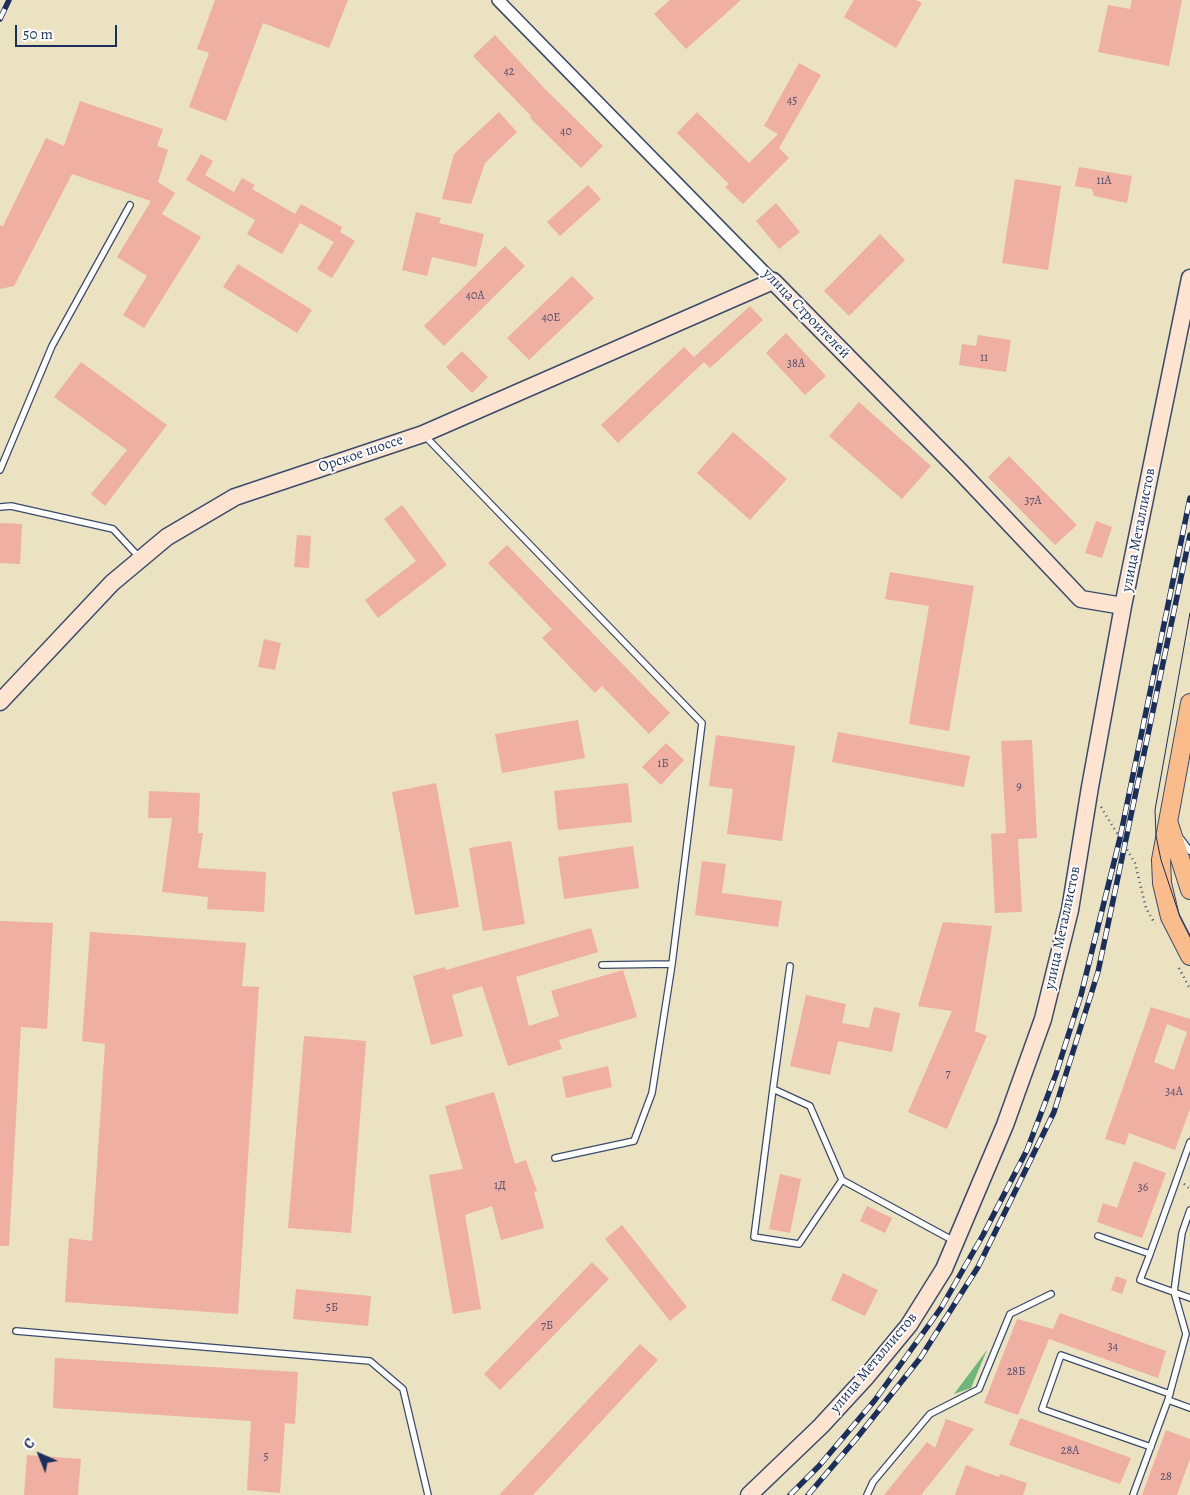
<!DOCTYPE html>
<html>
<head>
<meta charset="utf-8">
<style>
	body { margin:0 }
	#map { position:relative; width:1190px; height:1495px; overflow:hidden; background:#eae2c0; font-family:Alegreya,serif }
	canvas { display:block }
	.north { position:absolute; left:15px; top:1430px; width:50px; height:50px; -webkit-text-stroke:4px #fff; paint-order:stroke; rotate:316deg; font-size:14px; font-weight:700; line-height:20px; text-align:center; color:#1b2f5e }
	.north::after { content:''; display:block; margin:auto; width:18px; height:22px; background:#1b2f5e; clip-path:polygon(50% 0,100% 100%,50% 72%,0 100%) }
	.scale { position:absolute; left:15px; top:25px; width:102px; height:22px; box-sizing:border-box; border:2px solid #1b2f5e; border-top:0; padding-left:6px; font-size:15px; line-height:18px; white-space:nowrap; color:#1b2f5e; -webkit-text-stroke:4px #fff; paint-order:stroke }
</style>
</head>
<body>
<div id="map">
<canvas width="1190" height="1495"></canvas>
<div class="north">С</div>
<div class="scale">50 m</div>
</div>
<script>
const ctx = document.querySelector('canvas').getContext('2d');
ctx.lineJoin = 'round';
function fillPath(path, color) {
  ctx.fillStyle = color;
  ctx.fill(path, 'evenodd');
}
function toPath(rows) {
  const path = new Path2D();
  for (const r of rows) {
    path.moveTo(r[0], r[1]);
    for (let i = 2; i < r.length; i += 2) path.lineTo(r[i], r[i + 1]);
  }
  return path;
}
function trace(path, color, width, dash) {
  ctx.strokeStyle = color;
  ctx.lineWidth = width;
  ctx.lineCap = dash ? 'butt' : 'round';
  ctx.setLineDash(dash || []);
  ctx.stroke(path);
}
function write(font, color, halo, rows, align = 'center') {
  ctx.font = font + ' Alegreya,serif';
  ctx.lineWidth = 4;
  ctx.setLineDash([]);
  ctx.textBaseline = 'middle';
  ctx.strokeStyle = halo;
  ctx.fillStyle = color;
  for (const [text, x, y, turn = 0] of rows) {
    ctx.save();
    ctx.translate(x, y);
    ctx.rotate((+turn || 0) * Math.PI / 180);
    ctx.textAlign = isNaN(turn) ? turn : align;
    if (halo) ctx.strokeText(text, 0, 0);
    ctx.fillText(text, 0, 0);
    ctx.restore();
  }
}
fillPath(toPath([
	[987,1350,971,1388,954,1394]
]), '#6eb67b');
fillPath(toPath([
	[215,0,348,0,329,48,263,23,226,121,189,107,209,53,197,49],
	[670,0,741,0,686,49,654,14],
	[854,0,916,0,922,3,896,48,844,17],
	[1132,0,1182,0,1169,66,1098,52,1108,5,1130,9],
	[495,35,544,88,603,146,581,168,530,118,531,116,473,56],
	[799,63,821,75,779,148,789,158,743,204,725,187,729,184,677,133,697,112,749,163,778,134,764,126],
	[80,101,163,129,157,146,168,150,158,182,175,193,162,214,201,237,144,328,123,315,147,276,117,257,151,201,72,174,14,286,0,289,0,225,3,226,46,138,64,146],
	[499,112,517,132,485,163,471,204,442,199,454,154],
	[201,154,213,161,205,175,234,192,242,178,255,185,252,189,295,214,301,204,342,227,340,232,355,241,332,278,317,269,334,242,300,223,282,254,247,234,255,220,186,180],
	[1079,167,1132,176,1127,203,1094,196,1092,189,1075,186],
	[1015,179,1061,186,1048,270,1002,263],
	[588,185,601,199,560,236,547,222],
	[776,203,800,232,779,249,756,221],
	[416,212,441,218,439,223,484,234,476,267,432,257,427,276,402,270],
	[880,234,905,260,849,316,824,291],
	[505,246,525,266,444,346,424,326],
	[238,264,312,310,297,333,223,287],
	[572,276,594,298,529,360,507,338],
	[750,306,763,320,710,368,704,362,618,443,601,425,684,347,694,357],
	[786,333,826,376,805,395,766,353],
	[978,335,1011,340,1006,372,959,365,962,344,976,346],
	[462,351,488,377,472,393,446,367],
	[81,362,167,425,105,506,91,494,127,450,54,397],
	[859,402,931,466,902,499,829,436],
	[733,432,787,479,750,520,697,473],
	[1009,456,1077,525,1055,545,988,477],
	[402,505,447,565,378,618,365,600,416,561,384,519],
	[1096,521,1112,527,1102,558,1085,553],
	[0,523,22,524,20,564,0,563],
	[297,535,311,536,309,568,294,567],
	[507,545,670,713,649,734,602,686,595,693,542,638,552,629,488,563],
	[890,572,974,586,949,731,909,724,929,606,885,599],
	[264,639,281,643,275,670,258,667],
	[578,720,585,758,502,773,495,734],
	[838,732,970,756,964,787,832,762],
	[716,735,795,746,782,841,727,834,733,789,709,786],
	[1032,740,1037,838,1018,839,1022,912,995,913,991,834,1006,833,1001,741],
	[666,743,684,760,661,785,642,767],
	[436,783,459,907,415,915,392,792],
	[628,783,632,822,558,830,554,791],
	[149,791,200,793,198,833,203,833,198,868,266,872,264,912,207,909,208,897,162,892,172,818,148,818],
	[511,841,525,924,483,931,469,848],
	[633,846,639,888,564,899,558,857],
	[702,861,726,864,722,893,782,901,778,927,695,915],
	[0,921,53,923,47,1029,21,1027,9,1246,0,1246],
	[943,922,992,926,975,1031,987,1036,947,1129,908,1112,952,1011,918,1006],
	[591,928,598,952,516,977,529,1026,559,1016,551,991,623,970,637,1017,559,1040,562,1049,508,1066,482,986,452,995,463,1036,431,1045,413,976,445,967,446,970],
	[90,932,246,943,242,986,259,987,238,1314,65,1302,69,1238,92,1241,105,1044,82,1041],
	[806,995,846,1004,842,1023,869,1028,874,1007,900,1013,892,1052,838,1041,830,1075,790,1066],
	[1151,1007,1190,1019,1190,1109,1175,1150,1129,1133,1125,1145,1105,1139],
	[1167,1024,1187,1032,1174,1070,1154,1062],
	[304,1036,366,1041,351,1233,288,1228],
	[608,1066,612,1087,566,1098,562,1077],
	[494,1092,515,1164,526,1160,537,1191,534,1192,544,1228,501,1240,492,1206,465,1215,481,1309,453,1314,429,1175,463,1169,445,1106],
	[1134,1161,1166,1173,1142,1238,1097,1222,1103,1203,1117,1208],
	[780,1174,801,1179,790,1233,769,1229],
	[867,1206,892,1218,885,1233,860,1221],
	[622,1225,687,1307,670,1321,605,1239],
	[592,1262,609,1279,500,1390,484,1374],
	[843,1273,878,1290,865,1316,831,1300],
	[1116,1276,1127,1280,1122,1294,1111,1290],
	[296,1289,371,1296,368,1326,293,1319],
	[1060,1313,1166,1351,1158,1378,1049,1339,1018,1415,984,1403,1017,1319,1053,1329],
	[640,1344,658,1360,533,1495,499,1495],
	[55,1358,298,1372,295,1424,285,1423,280,1493,247,1490,251,1421,53,1408],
	[1020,1418,1131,1458,1120,1484,1009,1445],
	[946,1419,974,1429,921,1495,884,1495,927,1442,935,1448],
	[1166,1430,1190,1439,1190,1459,1177,1495,1142,1495],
	[27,1455,81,1459,78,1495,24,1495],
	[966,1465,999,1477,1000,1474,1027,1483,1023,1495,955,1495]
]), '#efafa2');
const lane = toPath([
	[424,435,702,723,672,964,652,1093,634,1141,555,1158],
	[0,470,52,346,130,205],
	[0,507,11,506,113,529,139,557],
	[1181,839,1190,851],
	[602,965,672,964],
	[790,966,773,1089,810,1106,842,1180,954,1241],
	[773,1089,754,1237,799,1244,842,1180],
	[1098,1236,1150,1254,1190,1142],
	[1150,1254,1140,1280,1190,1298],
	[16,1331,370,1361,403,1389,428,1495],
	[1168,1400,1190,1408],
	[1151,1447,1042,1409,1061,1355,1170,1394],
	[867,1495,873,1482,930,1414,979,1389,1010,1314,1051,1294],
	[1133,1495,1168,1400,1186,1334,1174,1292,1182,1233,1190,1210]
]);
const street = toPath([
	[498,0,773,281]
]);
const secondary = toPath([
	[0,702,112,583,167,537,235,497,423,434,773,281,959,470,1081,599,1123,606],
	[749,1495,821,1426,867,1376,909,1325,944,1269,1005,1125,1043,1019,1070,910,1090,787,1123,606,1190,278]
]);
const primary = toPath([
	[1190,703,1161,860,1162,883,1170,917,1190,956],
	[1169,824,1190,890]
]);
trace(lane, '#3a4a6d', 8);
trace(street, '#3a4a6d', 14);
trace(secondary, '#3a4a6d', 19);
trace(primary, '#3a4a6d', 20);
trace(toPath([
	[1101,807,1135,863,1146,908,1155,924],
	[1179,968,1190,989],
	[1184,1184,1190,1189]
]), '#3a4a6d', 2.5, [1, 4]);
trace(lane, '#fff', 5.5);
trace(street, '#fff', 11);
trace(secondary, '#fde4d1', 16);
trace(primary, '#fabc8b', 18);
trace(toPath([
	[1190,613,1155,810,1156,836,1161,860,1180,917,1190,937]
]), '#1b2f5e', 1);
const rail = toPath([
	[0,19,9,0],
	[790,1495,819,1466,875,1400,941,1308,983,1235,1027,1150,1056,1074,1081,995,1120,838,1190,498],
	[808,1495,856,1439,921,1357,978,1267,1054,1112,1098,972,1190,535]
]);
trace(rail, '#1b2f5e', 5.5);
trace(rail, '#fff', 4, [11]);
write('12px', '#504f6f', null, [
	["42",509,72],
	["45",792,101],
	["40",566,132],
	["11А",1104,181],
	["40А",475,296],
	["40Е",551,318],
	["11",984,358],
	["38А",796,364],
	["37А",1033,501],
	["1Б",663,764],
	["9",1019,787],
	["7",948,1074],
	["34А",1174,1092],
	["1Д",500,1186],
	["36",1143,1188],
	["5Б",332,1308],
	["7Б",547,1326],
	["34",1113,1347],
	["28Б",1016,1372],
	["28А",1070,1451],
	["5",266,1457],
	["28",1166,1477]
]);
write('15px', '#1b2f5e', '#fff', [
	["улица Строителей",806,314,46],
	["Орское шоссе",361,454,-19],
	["улица Металлистов",1139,530,-79],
	["улица Металлистов",1063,928,-78],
	["улица Металлистов",874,1363,-50]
]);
</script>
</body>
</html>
